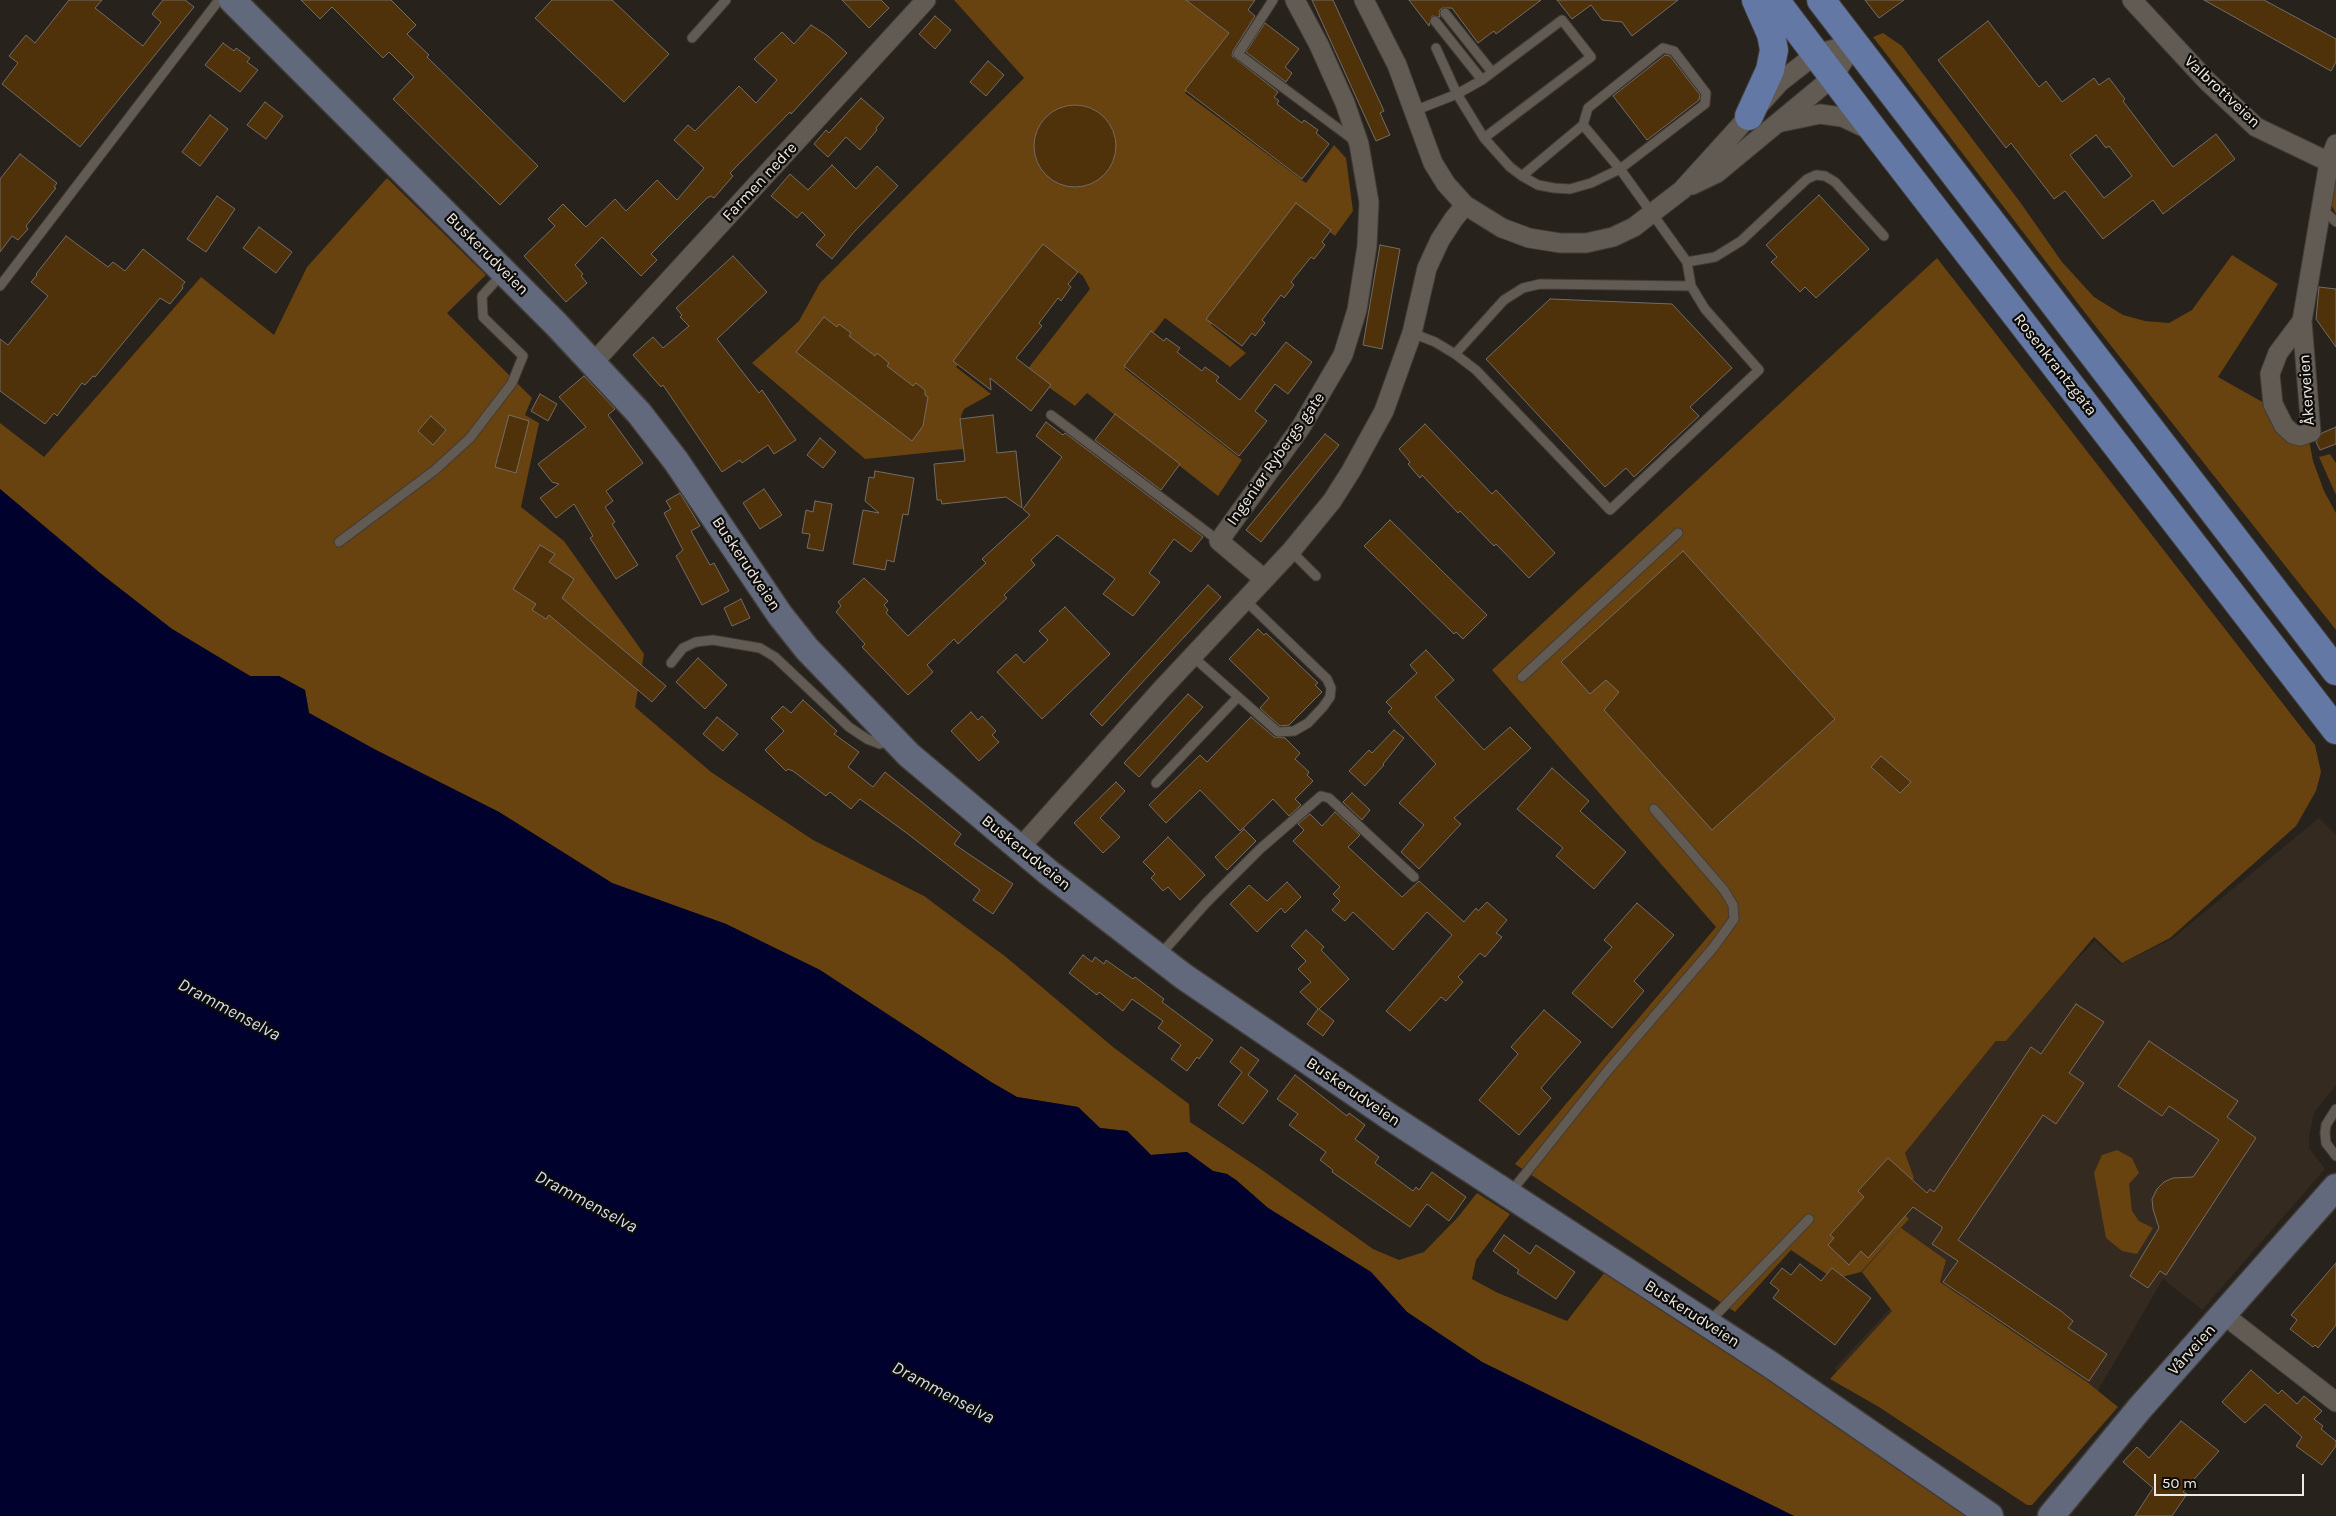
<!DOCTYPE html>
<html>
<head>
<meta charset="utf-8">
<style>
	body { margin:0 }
	#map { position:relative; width:2336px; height:1516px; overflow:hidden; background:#28221c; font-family:Karla,sans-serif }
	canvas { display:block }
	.scale { position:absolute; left:2154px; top:1474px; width:150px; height:22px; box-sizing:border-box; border:2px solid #ede9e4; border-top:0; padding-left:6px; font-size:15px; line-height:18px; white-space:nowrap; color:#ede9e4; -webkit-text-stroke:4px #0e0c09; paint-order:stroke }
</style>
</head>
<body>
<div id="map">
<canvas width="2336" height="1516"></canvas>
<div class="scale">50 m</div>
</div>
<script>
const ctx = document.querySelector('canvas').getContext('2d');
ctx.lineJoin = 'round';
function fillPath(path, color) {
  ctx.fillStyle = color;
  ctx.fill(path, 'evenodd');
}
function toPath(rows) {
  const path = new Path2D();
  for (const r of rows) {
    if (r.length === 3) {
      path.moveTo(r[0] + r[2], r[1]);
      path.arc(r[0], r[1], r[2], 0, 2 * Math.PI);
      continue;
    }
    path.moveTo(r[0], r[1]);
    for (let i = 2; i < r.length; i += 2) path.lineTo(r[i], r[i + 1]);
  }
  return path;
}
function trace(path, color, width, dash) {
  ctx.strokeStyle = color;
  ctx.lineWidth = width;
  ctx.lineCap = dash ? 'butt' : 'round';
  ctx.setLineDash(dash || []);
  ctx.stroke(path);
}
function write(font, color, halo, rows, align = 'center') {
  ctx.font = font + ' Karla,sans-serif';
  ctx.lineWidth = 4.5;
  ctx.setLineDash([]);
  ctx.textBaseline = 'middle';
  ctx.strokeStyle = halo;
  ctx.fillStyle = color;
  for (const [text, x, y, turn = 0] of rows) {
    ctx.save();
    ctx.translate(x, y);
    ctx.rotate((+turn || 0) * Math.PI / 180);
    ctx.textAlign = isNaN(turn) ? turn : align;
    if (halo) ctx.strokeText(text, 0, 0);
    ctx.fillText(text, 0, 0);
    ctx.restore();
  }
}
fillPath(toPath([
	[2319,818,2336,835,2336,1085,2314,1113,2309,1136,2309,1148,2325,1169,2202,1310,2163,1279,2034,1500,1834,1369,1890,1309,1861,1272,1909,1219,1893,1202,1905,1153,1996,1041,2006,1041,2054,982,2095,941,2120,964,2172,939]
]), '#352a1f');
fillPath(toPath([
	[954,0,1186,0,1235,37,1213,55,1185,93,1306,183,1334,145,1346,158,1353,211,1335,236,1300,209,1211,325,1246,353,1230,367,1165,318,1125,369,1242,460,1218,496,1087,393,1075,406,1026,371,1090,289,1083,276,1048,249,956,367,991,394,964,409,961,416,963,449,865,459,752,363,799,321,820,283,1024,78],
	[1883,33,1902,46,2020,202,2062,262,2094,297,2123,315,2145,321,2169,323,2192,310,2232,255,2278,284,2218,377,2266,404,2309,440,2313,461,2324,491,2336,513,2336,630,2093,323,1873,37],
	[387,178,486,275,447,313,532,398,525,415,539,423,521,507,564,541,644,654,635,707,711,772,813,840,924,896,1006,957,1113,1047,1189,1104,1190,1122,1259,1168,1373,1249,1399,1260,1424,1252,1458,1217,1477,1193,1510,1214,1476,1260,1472,1279,1498,1293,1567,1321,1605,1272,1707,1332,1975,1516,1794,1516,1482,1362,1407,1312,1371,1272,1268,1208,1236,1180,1227,1174,1213,1171,1187,1152,1151,1155,1127,1131,1100,1128,1078,1107,1017,1097,991,1082,820,970,726,924,612,883,499,812,374,749,309,713,305,690,279,676,250,676,172,629,100,573,0,489,0,423,44,457,201,277,274,335,307,267],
	[2336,181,2336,214,2329,200],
	[1937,258,2315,745,2321,772,2316,791,2296,826,2170,938,2122,963,2094,937,2006,1041,1996,1041,1905,1153,1914,1178,1893,1202,1909,1219,1861,1272,1834,1279,1791,1250,1735,1312,1515,1164,1716,927,1492,670],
	[2330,454,2336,463,2336,495,2319,457],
	[2117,1150,2132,1158,2139,1173,2129,1184,2132,1211,2139,1221,2153,1228,2137,1254,2122,1251,2106,1238,2094,1173,2102,1155],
	[1901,1228,1946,1260,1940,1282,2087,1382,2118,1407,2032,1505,2027,1505,1879,1407,1830,1379,1892,1311,1862,1272]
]), '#68420f');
fillPath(toPath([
	[0,489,100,573,172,629,250,676,279,676,305,690,309,713,374,749,499,812,612,883,726,924,820,970,991,1082,1017,1097,1078,1107,1100,1128,1127,1131,1151,1155,1187,1152,1213,1171,1227,1174,1236,1180,1268,1208,1371,1272,1407,1312,1482,1362,1794,1516,0,1516]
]), '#00012d');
const building = toPath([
	[69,0,102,0,95,8,143,46,161,22,152,14,163,0,185,0,194,7,80,147,2,84,18,63,9,56,26,35,35,43,69,0],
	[301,0,391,0,416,25,407,34,429,55,427,57,538,166,500,205,393,99,414,77,389,52,383,58,332,7,320,19,301,0],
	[552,0,612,0,669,54,624,102,535,18,552,0],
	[842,0,881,0,889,8,869,28,842,0],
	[1186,0,1255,0,1248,10,1255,16,1233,51,1232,56,1278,92,1274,97,1279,101,1277,104,1302,123,1304,120,1318,130,1316,133,1329,144,1302,179,1185,90,1229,33,1186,0],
	[1312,0,1333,0,1384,111,1380,113,1390,135,1376,141,1312,0],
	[1409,0,1541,0,1496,34,1494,31,1478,43,1452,8,1442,8,1439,11,1440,17,1432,16,1429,26,1409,0],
	[1557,0,1678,0,1632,36,1622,22,1602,20,1591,5,1572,19,1557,0],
	[1865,0,1904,0,1879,18,1865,0],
	[2204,0,2264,0,2336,39,2336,62,2331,71,2204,0],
	[935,16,951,30,935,49,919,34,935,16],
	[1988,21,2039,87,2046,81,2062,102,2094,78,2099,85,2109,78,2125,99,2123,101,2173,167,2216,134,2235,159,2163,214,2153,200,2103,239,2065,191,2054,199,2011,143,2006,148,1938,60,1988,21],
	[2096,135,2106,148,2109,146,2132,176,2104,198,2070,155,2096,135],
	[1265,23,1299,49,1285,67,1292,73,1286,82,1246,52,1265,23],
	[811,25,828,36,847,53,791,114,790,112,730,173,733,176,714,198,711,196,707,198,651,254,657,260,641,276,602,237,575,265,583,274,581,276,587,283,566,302,524,256,555,226,548,219,563,204,586,227,615,199,626,211,657,180,677,200,704,168,674,140,688,125,695,131,739,86,756,103,777,80,754,59,782,32,794,44,811,25],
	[223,43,234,51,236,48,250,58,247,62,258,70,240,92,205,65,223,43],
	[1665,55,1670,56,1700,95,1699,100,1647,140,1613,96,1665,55],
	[988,61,1004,75,986,96,970,82,988,61],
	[861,98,884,118,876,128,877,130,860,150,846,137,828,157,814,144,826,130,829,133,861,98],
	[265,102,283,116,266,139,247,125,265,102],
	[1075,146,41],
	[210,115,228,129,200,166,182,152,210,115],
	[20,154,57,183,54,187,56,188,26,226,28,229,18,240,12,236,0,252,0,179,20,154],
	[832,165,856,189,877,166,898,186,854,232,832,259,816,245,825,235,802,212,797,218,771,196,790,174,808,190,832,165],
	[1819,195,1869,249,1816,298,1805,287,1800,292,1771,262,1777,257,1766,245,1819,195],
	[217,196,235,209,206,252,187,239,217,196],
	[1296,203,1331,230,1322,242,1325,245,1314,259,1311,257,1291,282,1294,285,1284,298,1281,295,1262,320,1265,323,1255,336,1252,333,1242,346,1206,319,1296,203],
	[259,227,292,252,276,273,243,248,259,227],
	[66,236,108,267,113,262,125,271,143,249,185,282,182,286,183,288,170,304,160,298,95,377,93,376,85,385,82,383,57,416,54,413,45,424,0,391,0,339,8,345,48,296,31,282,37,275,36,274,66,236],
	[1043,244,1078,272,1068,284,1071,287,1061,301,1058,298,1039,323,1042,326,1016,358,1051,385,1031,411,990,378,991,390,953,361,1043,244],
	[1380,245,1400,249,1382,349,1363,345,1380,245],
	[733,256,767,292,717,339,759,393,762,390,796,440,774,454,768,445,742,463,740,460,722,472,663,385,661,387,633,355,653,337,663,348,689,326,680,317,682,315,676,308,733,256],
	[2319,287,2336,289,2336,347,2316,319,2319,287],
	[1550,299,1672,304,1732,368,1690,407,1699,416,1634,477,1626,468,1605,487,1486,359,1550,299],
	[824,317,837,327,839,324,851,333,849,336,875,356,877,353,889,363,887,366,913,386,916,383,925,390,925,395,928,397,923,426,912,441,796,352,824,317],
	[1151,331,1164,341,1166,338,1180,348,1177,352,1202,371,1205,367,1219,377,1216,381,1240,400,1286,342,1312,362,1288,394,1275,384,1255,411,1267,421,1239,456,1124,366,1151,331],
	[584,376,615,409,608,415,643,463,606,491,613,501,605,507,615,522,612,524,638,565,616,579,590,538,593,536,574,504,556,518,540,498,559,484,552,482,538,464,586,427,559,397,584,376],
	[540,394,557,404,548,421,531,411,540,394],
	[1115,414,1180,464,1161,490,1095,440,1115,414],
	[509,415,529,421,516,473,495,467,509,415],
	[993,415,997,453,1016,451,1022,508,1006,497,942,504,941,500,937,500,934,464,965,461,960,419,993,415],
	[431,416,446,430,433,445,418,431,431,416],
	[1046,422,1063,435,1065,433,1203,537,1191,552,1174,539,1149,573,1160,582,1133,616,1103,594,1115,579,1057,535,1031,560,1035,565,1004,595,1007,598,958,644,954,639,927,665,933,672,908,695,862,647,865,644,836,612,841,606,838,602,864,578,888,601,884,605,888,610,886,613,908,636,986,563,982,559,1030,515,1023,509,1062,457,1036,436,1046,422],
	[1425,424,1492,494,1496,490,1555,553,1529,578,1496,544,1494,546,1460,511,1458,513,1422,475,1420,478,1408,464,1410,462,1399,449,1425,424],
	[2336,427,2336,444,2320,450,2316,442,2322,433,2336,427],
	[1325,434,1339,445,1261,542,1246,530,1325,434],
	[820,438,836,452,823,468,807,455,820,438],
	[875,471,914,478,908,515,903,514,894,562,887,560,885,570,853,564,863,510,879,513,865,501,869,477,874,478,875,471],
	[764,489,782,515,760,529,743,503,764,489],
	[680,493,700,526,691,531,710,565,714,563,729,591,702,605,676,556,683,550,664,513,671,509,666,501,680,493],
	[815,501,832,504,823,551,807,548,810,534,802,533,806,510,813,512,815,501],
	[1390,520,1487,615,1463,639,1456,632,1454,634,1364,546,1390,520],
	[540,545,555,554,549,562,574,579,562,598,666,686,652,702,549,615,546,619,532,610,536,604,513,589,540,545],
	[1683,551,1835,719,1712,830,1604,710,1619,692,1606,680,1590,694,1561,662,1683,551],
	[1208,585,1221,597,1102,726,1090,714,1208,585],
	[741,599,750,618,732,626,724,608,741,599],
	[1065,607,1110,654,1042,719,997,672,1016,654,1024,663,1048,640,1039,631,1065,607],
	[1258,629,1264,635,1266,633,1296,662,1318,683,1315,685,1322,692,1289,725,1280,726,1260,708,1269,698,1229,659,1258,629],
	[1426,650,1454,680,1435,697,1484,750,1510,727,1531,748,1454,818,1461,824,1419,869,1401,852,1424,825,1399,803,1436,764,1388,712,1392,708,1386,702,1417,673,1410,665,1426,650],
	[698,658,727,685,705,709,676,682,698,658],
	[1188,694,1203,707,1139,777,1124,763,1188,694],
	[803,700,837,731,834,734,859,752,848,767,873,787,885,772,961,834,954,844,1013,884,993,914,973,900,980,890,908,834,860,799,851,809,830,792,826,796,793,771,788,769,786,771,765,750,784,731,771,718,783,706,791,713,803,700],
	[971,712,978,720,982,716,996,731,992,735,999,742,979,761,951,731,971,712],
	[717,717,738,734,723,751,703,734,717,717],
	[1251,717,1274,737,1285,738,1300,753,1295,759,1309,772,1307,775,1313,781,1295,799,1301,805,1289,816,1273,799,1240,831,1200,790,1166,823,1149,805,1200,755,1207,762,1251,717],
	[1394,730,1404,738,1383,764,1384,765,1365,786,1349,771,1369,750,1372,753,1394,730],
	[1881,756,1911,782,1900,793,1871,767,1881,756],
	[1552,768,1589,801,1580,811,1626,852,1594,889,1556,856,1563,848,1517,809,1552,768],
	[1116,782,1125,791,1100,818,1120,837,1103,853,1074,823,1116,782],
	[1352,793,1370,810,1362,820,1343,802,1352,793],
	[1335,812,1360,835,1348,847,1402,897,1419,881,1464,922,1476,908,1478,911,1487,902,1507,920,1496,933,1502,937,1485,957,1480,953,1458,977,1463,982,1446,1001,1441,997,1410,1031,1386,1011,1452,935,1427,912,1393,950,1353,912,1345,921,1332,910,1340,901,1333,894,1340,887,1293,841,1304,830,1298,824,1310,814,1322,826,1335,812],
	[1244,829,1256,841,1227,870,1215,857,1244,829],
	[1168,837,1205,875,1180,900,1168,887,1163,891,1151,878,1155,874,1143,862,1168,837],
	[1287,882,1301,897,1285,913,1281,908,1257,932,1230,904,1249,885,1267,901,1287,882],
	[1637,903,1674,935,1634,981,1644,991,1612,1028,1572,993,1612,947,1604,940,1637,903],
	[1306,930,1324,947,1321,950,1349,979,1319,1009,1334,1021,1323,1036,1307,1024,1318,1009,1300,992,1311,982,1298,969,1306,961,1291,946,1306,930],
	[1083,955,1092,962,1095,957,1104,964,1106,960,1133,979,1135,977,1164,999,1162,1002,1213,1040,1199,1059,1197,1057,1187,1071,1171,1059,1181,1045,1158,1028,1163,1021,1132,999,1123,1011,1099,992,1097,995,1069,973,1083,955],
	[2076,1004,2104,1022,2069,1073,2084,1083,2056,1124,2043,1115,1958,1240,2061,1311,2073,1321,2068,1328,2107,1354,2089,1381,1943,1282,1958,1261,1932,1244,1942,1229,1942,1227,1913,1207,1868,1258,1861,1251,1849,1265,1828,1245,1834,1238,1830,1235,1864,1197,1858,1191,1888,1158,1927,1193,1930,1189,1934,1192,2031,1047,2041,1054,2076,1004],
	[1544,1010,1581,1042,1541,1088,1551,1098,1519,1135,1479,1100,1518,1054,1511,1047,1544,1010],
	[2149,1041,2238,1101,2227,1117,2256,1138,2166,1275,2160,1271,2148,1288,2130,1276,2159,1228,2153,1209,2152,1199,2157,1189,2164,1182,2173,1178,2193,1177,2219,1140,2169,1106,2162,1116,2118,1086,2149,1041],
	[1241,1047,1259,1060,1248,1075,1268,1091,1243,1124,1218,1105,1242,1072,1230,1062,1241,1047],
	[1295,1075,1347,1116,1349,1113,1365,1125,1355,1139,1379,1157,1375,1163,1413,1191,1416,1187,1419,1190,1432,1172,1466,1197,1449,1221,1427,1204,1410,1227,1332,1172,1333,1170,1320,1160,1326,1152,1289,1125,1298,1114,1277,1099,1295,1075],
	[1504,1235,1530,1254,1536,1245,1575,1272,1556,1299,1517,1273,1519,1270,1493,1251,1504,1235],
	[2336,1263,2336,1325,2318,1348,2315,1345,2313,1347,2290,1329,2297,1320,2291,1315,2336,1263],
	[1800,1264,1821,1281,1832,1268,1871,1298,1835,1345,1773,1298,1779,1290,1770,1283,1782,1268,1791,1275,1800,1264],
	[2251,1370,2278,1394,2282,1390,2297,1404,2304,1396,2322,1411,2314,1419,2323,1426,2321,1429,2336,1441,2336,1446,2322,1465,2296,1446,2302,1437,2265,1404,2245,1423,2222,1402,2251,1370],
	[2181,1421,2219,1451,2183,1492,2187,1494,2172,1516,2135,1516,2153,1488,2123,1462,2137,1447,2149,1458,2181,1421]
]);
fillPath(building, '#4f310a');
trace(building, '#736c65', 1);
const lane = toPath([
	[1273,0,1238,54,1355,141],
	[1445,13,1492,72],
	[1435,21,1482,80],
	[692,38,726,0],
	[1436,48,1457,94,1484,138,1510,167,1522,176,1538,185,1554,188,1570,189,1591,183,1620,169,1705,104,1706,93,1674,51,1663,48,1588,108,1583,125],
	[1414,111,1457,94,1482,80,1562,20,1591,57,1484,138],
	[2321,208,2336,222],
	[1687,262,1715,257,1741,241,1807,179,1816,175,1825,176,1835,182,1884,236],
	[0,286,219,0],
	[1412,333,1435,342,1455,354,1476,370,1610,510,1759,370,1705,309,1691,286,1687,262,1620,169,1583,125,1522,176],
	[1455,354,1504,300,1523,288,1540,284,1691,286],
	[1051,415,1219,541],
	[339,542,435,470,470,438,512,383,523,356,483,317,482,296,502,274],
	[1291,551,1316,576],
	[1192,656,1278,732,1294,731,1308,723,1323,707,1330,697,1331,688,1327,679,1245,600],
	[671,663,683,648,696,642,713,640,760,648,775,657,849,727,867,739,880,744,890,739],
	[1522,677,1678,533],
	[1156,783,1237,698],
	[1160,955,1206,903,1260,849,1321,796,1329,798,1414,877],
	[2336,1109,2326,1125,2325,1133,2326,1143,2336,1156],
	[1510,1193,1609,1069,1713,948,1734,919,1733,905,1724,890,1654,809],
	[1709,1322,1809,1219]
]);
const street = toPath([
	[1364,0,1397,65,1433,163,1446,184,1465,205,1502,228,1529,238,1560,243,1586,243,1613,237,1634,227,1682,190,1780,82,1816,54,1854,44],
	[2132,0,2207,81,2256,127,2329,162],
	[1782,122,1820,114,1842,117,1872,131],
	[1692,185,1717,173,1833,77,1854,44],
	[2302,321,2278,353,2270,374,2273,404,2284,426,2293,434,2300,436,2311,432,2302,321,2329,162,2336,144],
	[593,363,926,0],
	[1264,579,1219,541,1301,427,1343,355,1357,310,1367,246,1369,202,1359,144,1345,103,1319,45,1295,0],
	[1019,849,1160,691,1291,551,1332,501,1351,471,1384,411,1412,333,1427,268,1440,240,1453,220,1465,205],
	[2224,1315,2336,1402]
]);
const secondary = toPath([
	[232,0,556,324,639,413,676,461,780,615,807,649,909,755,1048,872,1183,976,1390,1117,1771,1365,1990,1516],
	[2051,1516,2140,1408,2336,1187]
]);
const primary = toPath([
	[1775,0,1875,132,2336,730],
	[1821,0,2336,671],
	[1749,116,1770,70,1774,50,1771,34,1756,0]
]);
trace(lane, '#413c37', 11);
trace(street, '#413c37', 21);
trace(secondary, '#413c37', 29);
trace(primary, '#413c37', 30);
trace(lane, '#625b54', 9);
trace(street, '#625b54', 19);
trace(secondary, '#63697c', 26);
trace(primary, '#6378a5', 28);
write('16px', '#ede9e4', '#0e0c09', [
	["Valbrottveien",2222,92,43],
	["Farmen nedre",760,182,-47],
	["Buskerudveien",487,254,45],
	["Rosenkrantzgata",2055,365,52],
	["Åkerveien",2307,390,-94],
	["Ingeniør Rybergs gate",1276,459,-55],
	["Buskerudveien",746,564,56],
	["Buskerudveien",1026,853,39],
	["Buskerudveien",1353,1092,34],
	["Buskerudveien",1692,1314,33],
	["Vårveien",2192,1350,-48]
]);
write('italic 18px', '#d4def1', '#0e0c09', [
	["Drammenselva",229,1010,28],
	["Drammenselva",586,1202,28],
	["Drammenselva",943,1393,28]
]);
</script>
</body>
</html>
